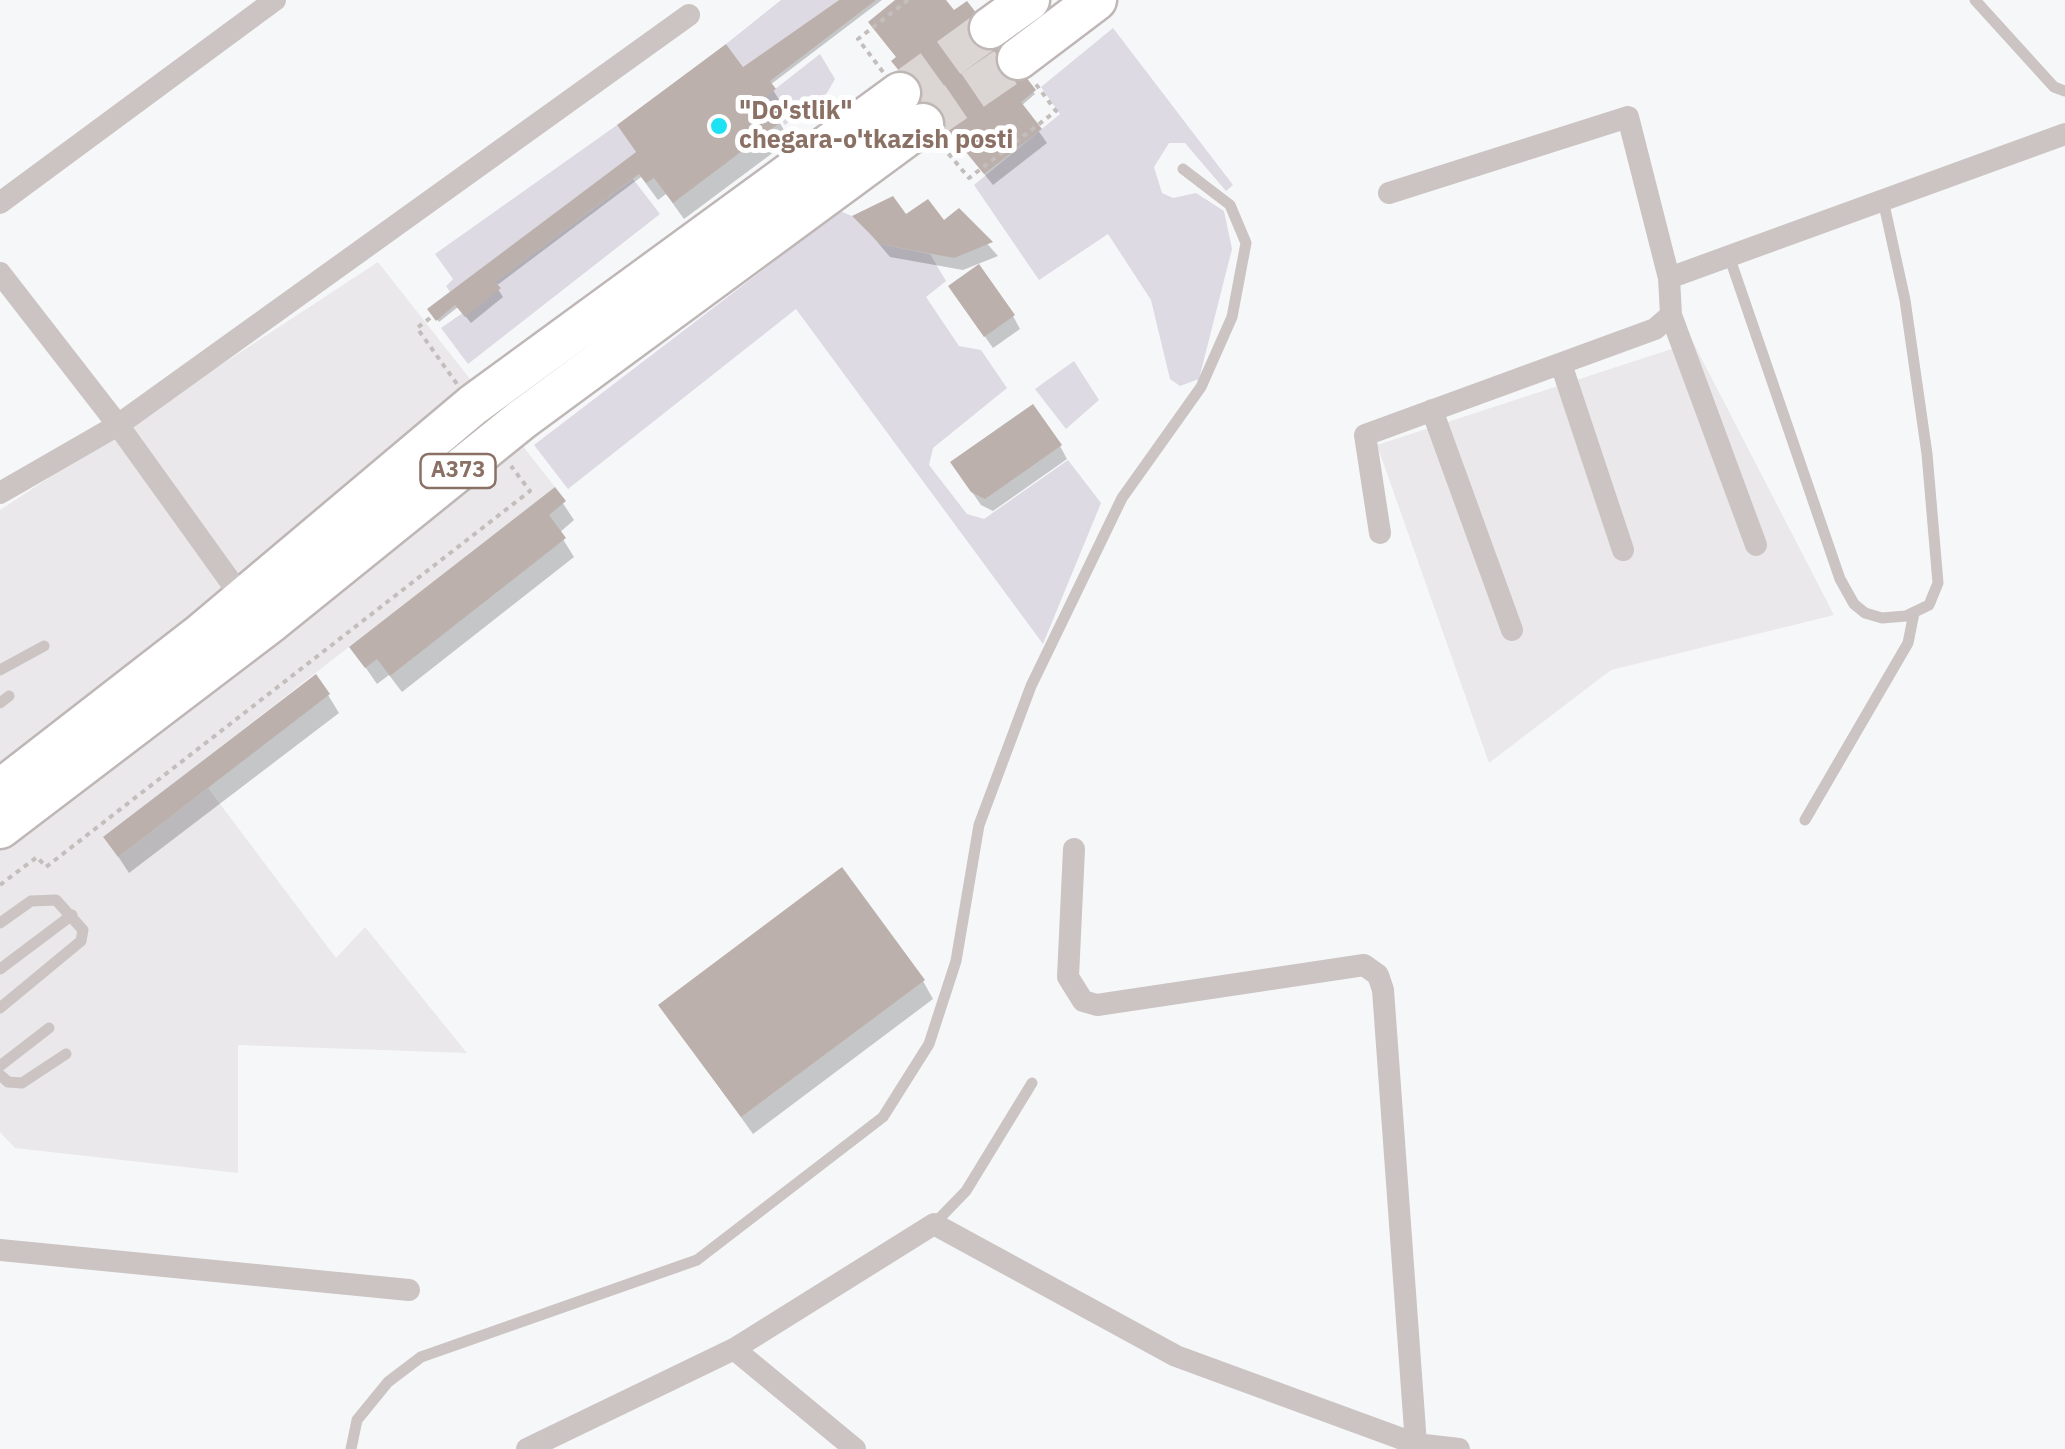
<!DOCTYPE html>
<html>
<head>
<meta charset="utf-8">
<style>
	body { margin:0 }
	canvas { display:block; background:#f6f7f9 }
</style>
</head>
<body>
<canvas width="2065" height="1449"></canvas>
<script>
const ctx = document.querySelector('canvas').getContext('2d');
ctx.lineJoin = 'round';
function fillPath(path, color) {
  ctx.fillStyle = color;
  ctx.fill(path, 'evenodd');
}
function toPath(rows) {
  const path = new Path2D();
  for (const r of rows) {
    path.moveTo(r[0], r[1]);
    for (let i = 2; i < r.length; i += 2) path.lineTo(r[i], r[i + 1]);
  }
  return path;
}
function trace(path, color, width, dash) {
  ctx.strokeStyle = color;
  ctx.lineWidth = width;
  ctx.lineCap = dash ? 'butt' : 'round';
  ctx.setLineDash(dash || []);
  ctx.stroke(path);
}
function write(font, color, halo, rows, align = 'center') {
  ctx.font = font + ' "IBM Plex Sans",sans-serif';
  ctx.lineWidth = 10;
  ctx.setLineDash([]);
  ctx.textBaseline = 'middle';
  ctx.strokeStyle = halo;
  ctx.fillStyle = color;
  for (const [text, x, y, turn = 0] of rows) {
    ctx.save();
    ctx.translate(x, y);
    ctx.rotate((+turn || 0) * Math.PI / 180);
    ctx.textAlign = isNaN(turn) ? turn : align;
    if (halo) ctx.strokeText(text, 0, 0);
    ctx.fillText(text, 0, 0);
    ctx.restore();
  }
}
fillPath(toPath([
	[378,262,555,487,103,838,118,857,208,788,336,958,365,927,467,1053,238,1045,238,1173,15,1148,0,1132,0,510],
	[1693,342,1834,615,1611,670,1489,763,1377,445]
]), '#eae8ea');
fillPath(toPath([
	[781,0,839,0,743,67,726,44],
	[1113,28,1233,185,1226,191,1185,143,1169,143,1154,167,1162,193,1173,198,1196,193,1224,211,1232,249,1199,379,1180,386,1170,379,1151,300,1108,234,1039,280,974,185,1060,114,1041,87],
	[820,54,835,79,827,93,785,125,765,97],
	[617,125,636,152,450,292,446,286,453,279,435,254],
	[633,179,660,214,468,364,441,328,500,287,495,282],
	[840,211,852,216,880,244,930,254,946,281,926,297,959,346,981,350,1007,388,933,448,929,465,967,514,984,519,1068,460,1101,503,1043,644,796,309,568,489,534,445],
	[1074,361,1099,400,1066,429,1035,389]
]), '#dedae4');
fillPath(toPath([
	[844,0,882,0,770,85,784,108,775,115,790,140,684,219,666,194,658,200,641,177,496,286,503,297,471,323,458,307,439,322,430,309,743,71],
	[899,0,942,0,954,15,966,5,1035,94,1021,106,1047,143,993,185,896,64],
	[959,212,998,256,963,270,890,257,856,217,906,217,944,224],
	[959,300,1013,316,1020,329,993,348],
	[1060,446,1067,459,993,511,981,505,961,476],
	[554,490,574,520,559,533,574,557,402,692,389,675,377,684,352,648],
	[328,695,339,713,129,873,106,838],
	[923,981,933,999,753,1134,661,1006]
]), '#0003');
fillPath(toPath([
	[839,0,876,0,770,81,776,89,765,97,782,121,673,203,654,178,646,183,639,174,495,282,501,288,465,317,455,305,436,321,427,309,636,152,617,125,726,44,743,67],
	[895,0,946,0,954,10,967,1,1036,90,1021,102,1042,129,984,174,891,61,896,57,868,22],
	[893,196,906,214,928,199,944,220,959,208,993,242,954,258,880,244,852,216],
	[979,264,1015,315,984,337,948,286],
	[1033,404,1062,445,985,499,971,492,950,462],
	[555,487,566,501,549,515,566,538,390,676,377,659,365,668,349,647],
	[316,674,330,694,118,857,103,837],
	[842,867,925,980,741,1117,658,1005]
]), '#bcb0ac');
trace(toPath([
	[900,93,990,28],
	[923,124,1018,59]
]), '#dbd5d4', 40, [40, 20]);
const highway = toPath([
	[990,28,1029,0],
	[1018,59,1096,0],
	[0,790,201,634,473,405,900,93],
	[0,828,272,621,521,420,923,124]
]);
trace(highway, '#beb7b5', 45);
trace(toPath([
	[883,72,858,39,908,0],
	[942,146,969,178,1056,111,1035,83],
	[430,318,417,328,457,384],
	[0,885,37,857,46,867,530,491,511,466]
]), '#c3bebc', 4, [5, 5]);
trace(toPath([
	[1975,0,2054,87,2065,91],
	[1729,256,1840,579,1854,604,1865,613,1882,618,1906,616,1929,605,1938,583,1927,454,1905,300,1883,200],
	[0,670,44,646],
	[0,703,9,696],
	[1805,820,1908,643,1914,613],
	[0,923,31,901,56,900,83,930,81,941,0,1008],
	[0,969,72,915],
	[0,1066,49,1028],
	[0,1075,8,1082,22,1083,66,1054],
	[934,1224,966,1191,1032,1083],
	[351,1449,357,1420,388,1382,421,1357,697,1260,883,1117,929,1044,956,961,979,825,1031,686,1122,498,1201,387,1232,317,1246,243,1230,205,1183,169]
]), '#cbc4c2', 11);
trace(toPath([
	[0,203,275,0],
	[0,273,118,425,243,599],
	[1669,278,2065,134],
	[1671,315,1756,545],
	[1561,364,1623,550],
	[1432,410,1512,630],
	[0,493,118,425,689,15],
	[1380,533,1365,435,1655,329,1671,315,1669,278,1628,117,1389,193],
	[1074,849,1068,977,1083,1001,1097,1005,1364,965,1378,975,1383,990,1416,1444],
	[0,1250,409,1290],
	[734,1349,855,1449],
	[527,1449,734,1349,934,1224,1176,1356,1416,1444,1459,1449]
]), '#cbc4c2', 22);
trace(highway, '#fff', 40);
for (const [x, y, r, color] of [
	[719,126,10,"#1de2f3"]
]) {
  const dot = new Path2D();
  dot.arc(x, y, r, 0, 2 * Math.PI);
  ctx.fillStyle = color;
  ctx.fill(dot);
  trace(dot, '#fff', 4);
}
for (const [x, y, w] of [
	[458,471,75]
]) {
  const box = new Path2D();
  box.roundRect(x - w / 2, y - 17, w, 34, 8);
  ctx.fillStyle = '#fff';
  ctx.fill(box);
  trace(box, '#8a7065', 2.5);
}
write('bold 22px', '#8a7065', null, [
	["A373",458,471]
]);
write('bold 25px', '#8a7065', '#fff', [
	["\"Do'stlik\"",739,112],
	["chegara-o'tkazish posti",739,141]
], 'left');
</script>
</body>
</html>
